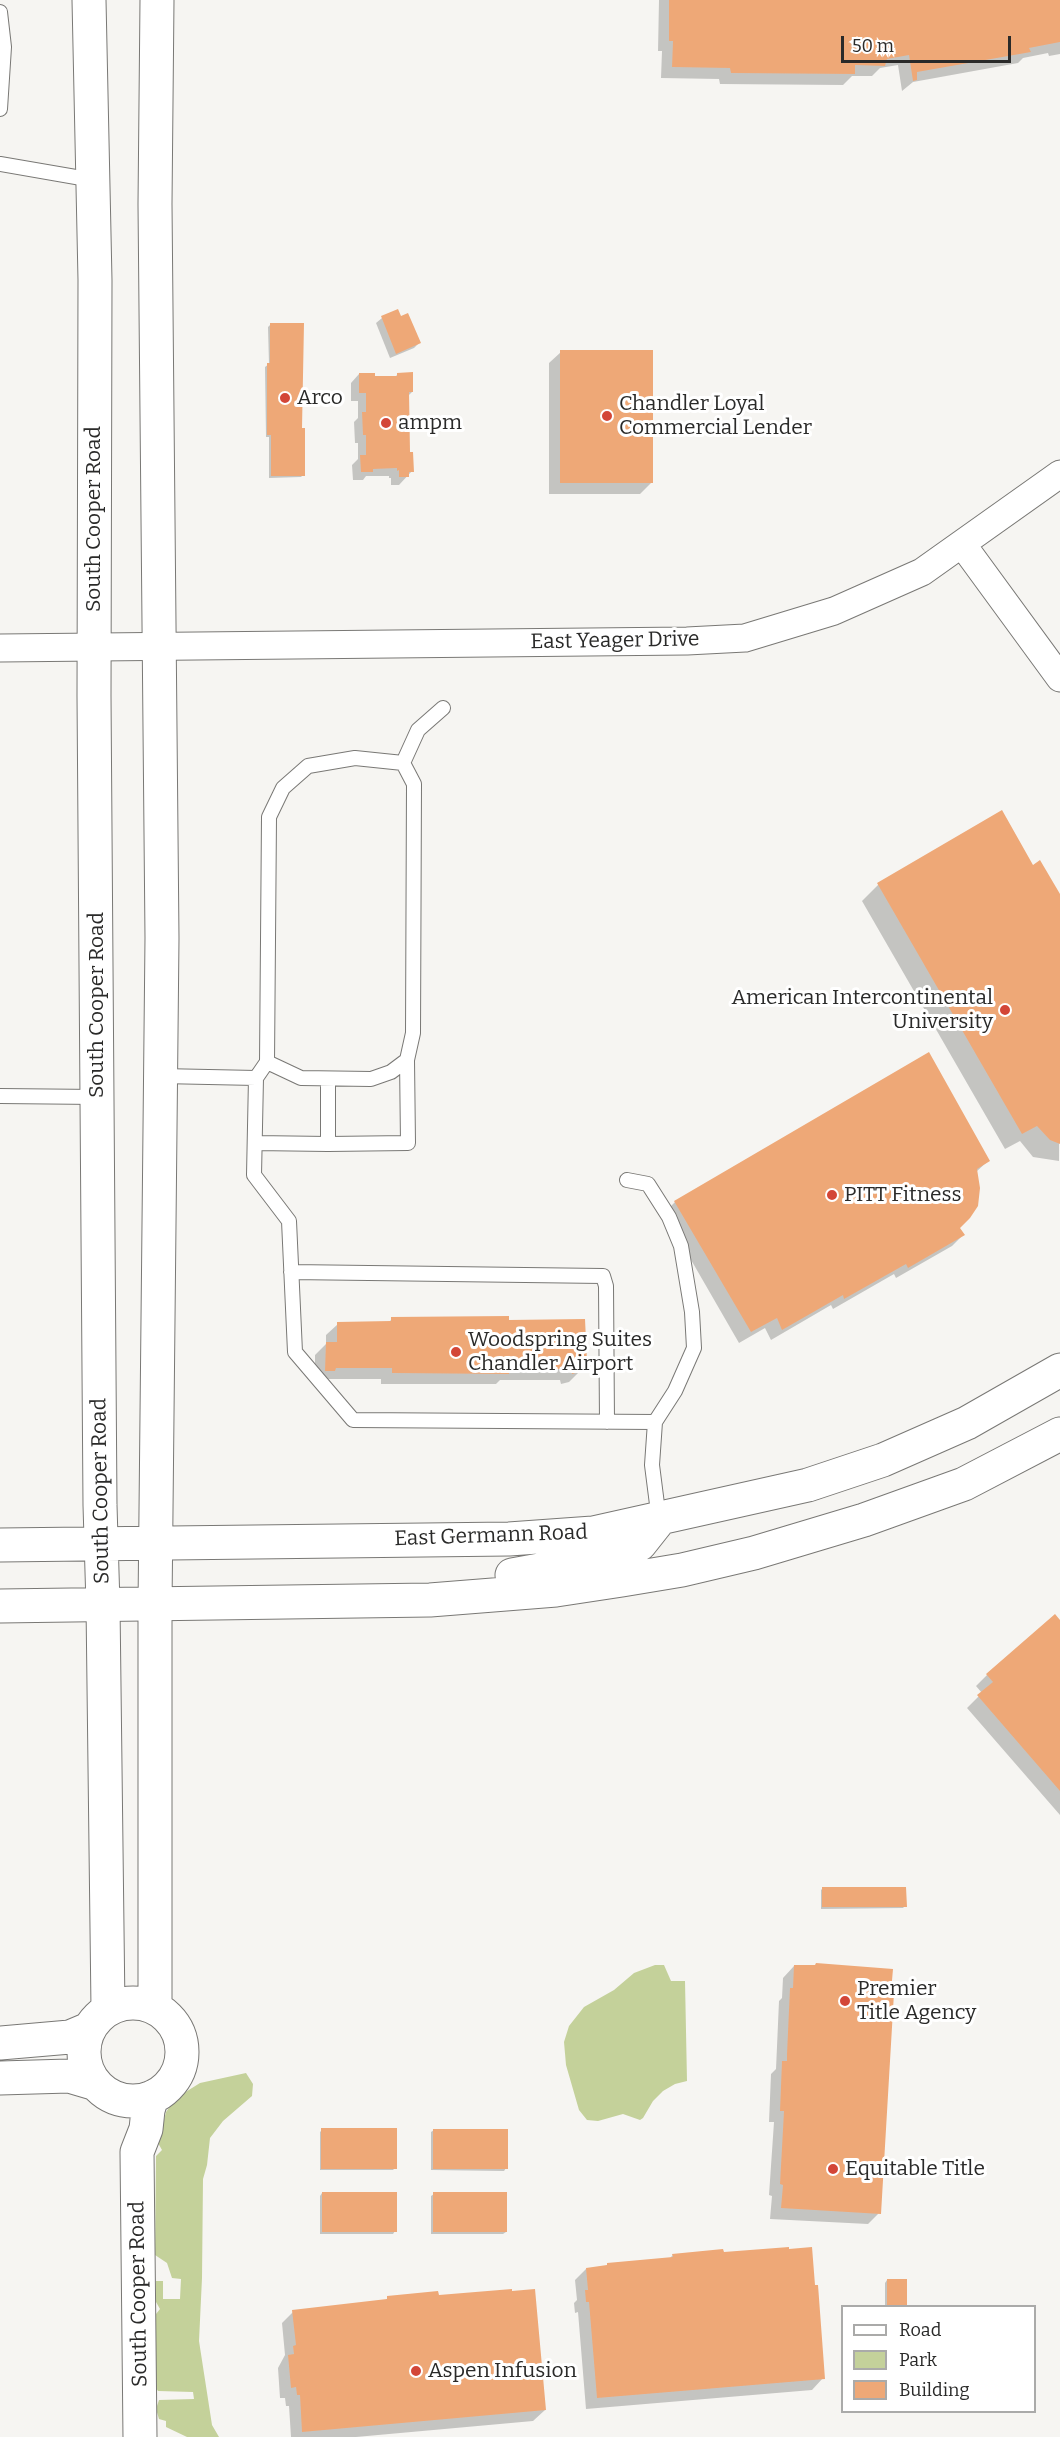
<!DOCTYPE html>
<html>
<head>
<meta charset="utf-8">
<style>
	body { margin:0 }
	#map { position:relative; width:1060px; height:2437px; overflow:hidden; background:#f6f5f2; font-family:Bitter,serif }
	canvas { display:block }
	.legend { position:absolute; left:841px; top:2305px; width:195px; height:108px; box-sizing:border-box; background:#fff; border:2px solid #aaaaa9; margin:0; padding:8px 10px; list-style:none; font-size:18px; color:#2a2a29 }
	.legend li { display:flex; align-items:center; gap:12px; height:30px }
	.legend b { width:30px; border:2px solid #aaaaa9 }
	.scale { position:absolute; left:841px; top:36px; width:170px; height:27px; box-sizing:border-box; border:3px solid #2a2a29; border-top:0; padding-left:8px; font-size:18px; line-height:21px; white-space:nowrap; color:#2a2a29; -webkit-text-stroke:4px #fff; paint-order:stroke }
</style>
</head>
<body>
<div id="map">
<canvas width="1060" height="2437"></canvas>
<ul class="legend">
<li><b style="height:8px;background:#fff"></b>Road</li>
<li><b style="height:16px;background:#c4d19a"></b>Park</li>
<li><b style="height:16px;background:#eea877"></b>Building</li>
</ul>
<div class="scale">50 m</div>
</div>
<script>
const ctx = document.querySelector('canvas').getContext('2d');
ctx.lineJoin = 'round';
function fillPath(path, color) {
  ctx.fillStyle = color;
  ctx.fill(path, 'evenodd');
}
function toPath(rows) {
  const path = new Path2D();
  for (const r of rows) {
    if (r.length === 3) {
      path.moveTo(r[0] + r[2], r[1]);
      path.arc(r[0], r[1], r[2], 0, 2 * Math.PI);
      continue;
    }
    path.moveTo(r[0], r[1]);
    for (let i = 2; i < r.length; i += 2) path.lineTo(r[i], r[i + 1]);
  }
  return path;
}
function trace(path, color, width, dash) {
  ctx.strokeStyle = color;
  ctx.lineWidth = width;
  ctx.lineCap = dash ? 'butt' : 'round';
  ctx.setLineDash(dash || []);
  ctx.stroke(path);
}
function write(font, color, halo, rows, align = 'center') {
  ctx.font = font + ' Bitter,serif';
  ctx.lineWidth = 6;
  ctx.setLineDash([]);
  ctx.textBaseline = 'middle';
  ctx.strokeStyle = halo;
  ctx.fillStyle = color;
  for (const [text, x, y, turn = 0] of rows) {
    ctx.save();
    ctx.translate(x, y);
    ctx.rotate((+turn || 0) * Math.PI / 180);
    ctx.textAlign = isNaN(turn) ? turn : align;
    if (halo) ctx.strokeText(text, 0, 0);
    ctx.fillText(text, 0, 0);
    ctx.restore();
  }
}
fillPath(toPath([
	[655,1965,664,1965,671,1981,685,1981,687,2081,675,2084,663,2091,653,2101,643,2118,640,2120,623,2114,598,2121,587,2120,579,2110,566,2065,564,2042,569,2026,584,2007,614,1990,634,1973],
	[246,2073,253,2084,252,2096,223,2121,210,2138,207,2165,203,2179,202,2278,199,2341,212,2425,219,2437,187,2437,166,2427,166,2421,159,2419,156,2409,159,2400,194,2399,193,2392,158,2391,156,2388,156,2314,160,2309,156,2302,156,2281,163,2281,163,2299,180,2299,181,2279,172,2278,167,2263,155,2255,156,2156,162,2150,158,2143,166,2112,176,2098,200,2083]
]), '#c4d19a');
fillPath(toPath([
	[659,0,1060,0,1060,54,1049,56,1048,53,1023,58,1018,63,913,82,902,91,898,65,880,68,872,76,852,76,843,85,720,84,719,79,661,78,662,51,658,51],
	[397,311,419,343,414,348,390,358,376,323,382,318],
	[271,324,301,429,303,475,301,477,269,478,269,437,266,437,265,367,269,364,268,327],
	[561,352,652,482,640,494,549,494,549,363],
	[359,374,374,378,395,377,398,374,412,392,408,396,409,454,412,471,399,485,391,485,391,478,389,478,389,476,366,476,363,480,353,480,352,465,358,459,358,443,355,443,354,422,358,418,358,401,351,401,351,383],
	[1033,867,1060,897,1059,1161,1033,1157,1020,1141,1005,1149,862,901,878,885],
	[989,1160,976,1172,959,1228,963,1235,952,1246,896,1278,894,1274,833,1309,831,1305,771,1340,765,1328,739,1343,664,1213,675,1202],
	[392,1319,507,1322,581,1370,569,1382,561,1384,560,1380,500,1380,496,1384,381,1384,381,1379,324,1379,315,1382,315,1355,326,1344,326,1335,338,1324,388,1323],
	[1060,1622,1060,1815,967,1708,982,1693,976,1686,987,1675],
	[823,1888,905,1906,903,1908,821,1909,821,1890],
	[794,1966,879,2213,868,2224,770,2219,772,2196,769,2195,774,2122,769,2122,771,2074,776,2069,779,2001,782,1998,783,1978],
	[322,2130,395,2168,393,2170,320,2170,320,2132],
	[434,2130,506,2168,504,2171,431,2170,431,2132],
	[322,2193,395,2231,393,2234,320,2234,320,2196],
	[434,2194,506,2232,503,2234,431,2234,431,2196],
	[673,2255,823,2378,812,2390,586,2409,578,2312,575,2313,574,2303,577,2300,575,2280,586,2269,605,2267,608,2264,669,2259],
	[887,2280,906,2280,906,2306,885,2306,885,2283],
	[437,2296,545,2410,533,2421,356,2437,291,2437,289,2406,286,2406,285,2398,280,2398,278,2368,285,2355,282,2323,293,2312,384,2301,388,2298]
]), '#0003');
fillPath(toPath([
	[669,0,1060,0,1060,42,1029,48,1031,52,917,72,917,80,913,81,909,55,887,59,885,66,855,65,855,74,731,73,730,68,672,67,673,41,669,41],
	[398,309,401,316,408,313,421,343,396,354,381,316],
	[270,323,304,323,302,428,305,428,305,476,271,476,271,435,267,435,267,363,270,363],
	[560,350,653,350,653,483,560,483],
	[413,372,413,392,409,392,410,452,413,452,414,472,409,472,409,477,399,477,399,470,397,471,397,468,373,469,373,472,361,472,360,455,366,455,366,435,363,435,362,412,366,412,366,393,359,393,359,373,375,373,375,376,397,376,397,373],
	[1002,810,1033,865,1040,860,1060,894,1060,1144,1050,1140,1037,1126,1022,1134,877,883],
	[929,1052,990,1161,977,1169,980,1188,978,1206,970,1218,960,1228,965,1235,908,1268,906,1264,844,1299,843,1295,782,1330,777,1318,751,1332,674,1201],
	[509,1316,509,1320,585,1319,587,1362,582,1371,572,1374,571,1369,509,1369,509,1374,392,1373,392,1368,336,1368,335,1371,325,1371,326,1342,337,1342,337,1322,391,1321,391,1317],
	[1055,1614,1060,1620,1060,1791,977,1695,993,1682,986,1674],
	[822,1887,906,1887,907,1907,822,1907],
	[816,1963,893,1969,891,1992,894,1993,881,2214,781,2208,783,2185,780,2184,784,2111,780,2111,782,2061,787,2061,787,2054,790,1988,793,1988,794,1965,815,1965],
	[321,2128,397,2128,397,2169,321,2169],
	[433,2129,508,2129,508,2169,433,2169],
	[322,2192,397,2192,397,2232,322,2232],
	[433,2192,507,2192,507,2232,433,2232],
	[789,2247,789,2249,812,2247,815,2285,818,2285,825,2379,597,2398,589,2302,586,2302,585,2290,588,2290,586,2268,607,2265,607,2263,673,2257,672,2254,723,2249,724,2252],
	[887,2279,907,2279,907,2306,887,2306],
	[512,2289,512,2291,535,2289,546,2410,302,2432,300,2395,297,2395,296,2387,291,2388,288,2355,294,2354,293,2346,296,2345,292,2310,387,2299,387,2296,438,2291,439,2295]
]), '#eea877');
const service = toPath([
	[0,12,4,47,0,109],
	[0,164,93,180],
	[267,1062,301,1078,371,1079,391,1072,407,1060,413,1033,414,784,403,763],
	[161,1076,256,1078,254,1175,289,1221,295,1352,353,1420,655,1422],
	[256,1078,267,1062,269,817,283,788,308,766,355,758,403,763,418,730,443,708],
	[0,1096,97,1097],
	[255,1143,328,1144,328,1079],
	[328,1144,408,1143,407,1060],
	[627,1180,648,1184,669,1217,681,1246,692,1312,694,1348,675,1391,655,1422,652,1465,659,1520],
	[291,1272,603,1276,606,1286,607,1422]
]);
const minor = toPath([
	[962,544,1060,678],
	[0,648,687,641,745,638,834,611,922,572,1060,474]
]);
const tertiary = toPath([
	[103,1605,108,2009],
	[133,2052,49],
	[155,2008,155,1605],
	[0,2043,70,2037,89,2029],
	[0,2078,69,2076,96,2084],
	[140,2437,137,2152,146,2129,148,2110,152,2097]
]);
const secondary = toPath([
	[89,0,95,280,94,695,100,1505,103,1605],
	[0,1545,509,1539,593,1533,808,1485,883,1460,967,1423,1060,1370],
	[512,1575,617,1556,640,1544,659,1520],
	[155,1605,162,938,155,204,157,0],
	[0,1606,430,1600,556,1590,622,1580,682,1570,754,1553,864,1520,964,1484,1060,1434]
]);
trace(service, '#797875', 16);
trace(minor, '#797875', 29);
trace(tertiary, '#797875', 35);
trace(secondary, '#797875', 35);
trace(service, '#fff', 14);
trace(minor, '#fff', 27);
trace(tertiary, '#fff', 33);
trace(secondary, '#fff', 33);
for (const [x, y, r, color] of [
	[285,398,6,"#d34637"],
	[607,416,6,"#d34637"],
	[386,423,6,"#d34637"],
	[1005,1010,6,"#d34637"],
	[832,1195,6,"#d34637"],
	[456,1352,6,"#d34637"],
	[845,2001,6,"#d34637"],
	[833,2169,6,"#d34637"],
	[416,2371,6,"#d34637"]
]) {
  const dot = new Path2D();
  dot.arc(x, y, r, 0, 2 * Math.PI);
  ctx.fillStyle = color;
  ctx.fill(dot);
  trace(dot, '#fff', 2);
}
write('21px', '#2a2a29', '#fff', [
	["Arco",297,398],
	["Chandler Loyal",619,404],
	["Commercial Lender",619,428],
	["ampm",398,423],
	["American Intercontinental",993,998,"right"],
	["University",993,1022,"right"],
	["PITT Fitness",844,1195],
	["Woodspring Suites",468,1340],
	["Chandler Airport",468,1364],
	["Premier",857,1989],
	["Title Agency",857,2013],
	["Equitable Title",845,2169],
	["Aspen Infusion",428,2371]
], 'left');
write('21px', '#2a2a29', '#fff', [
	["South Cooper Road",94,519,-90],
	["East Yeager Drive",615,641,-1],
	["South Cooper Road",97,1005,-90],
	["South Cooper Road",101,1491,-91],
	["East Germann Road",491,1536,-2],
	["South Cooper Road",139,2294,-91]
]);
</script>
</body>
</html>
